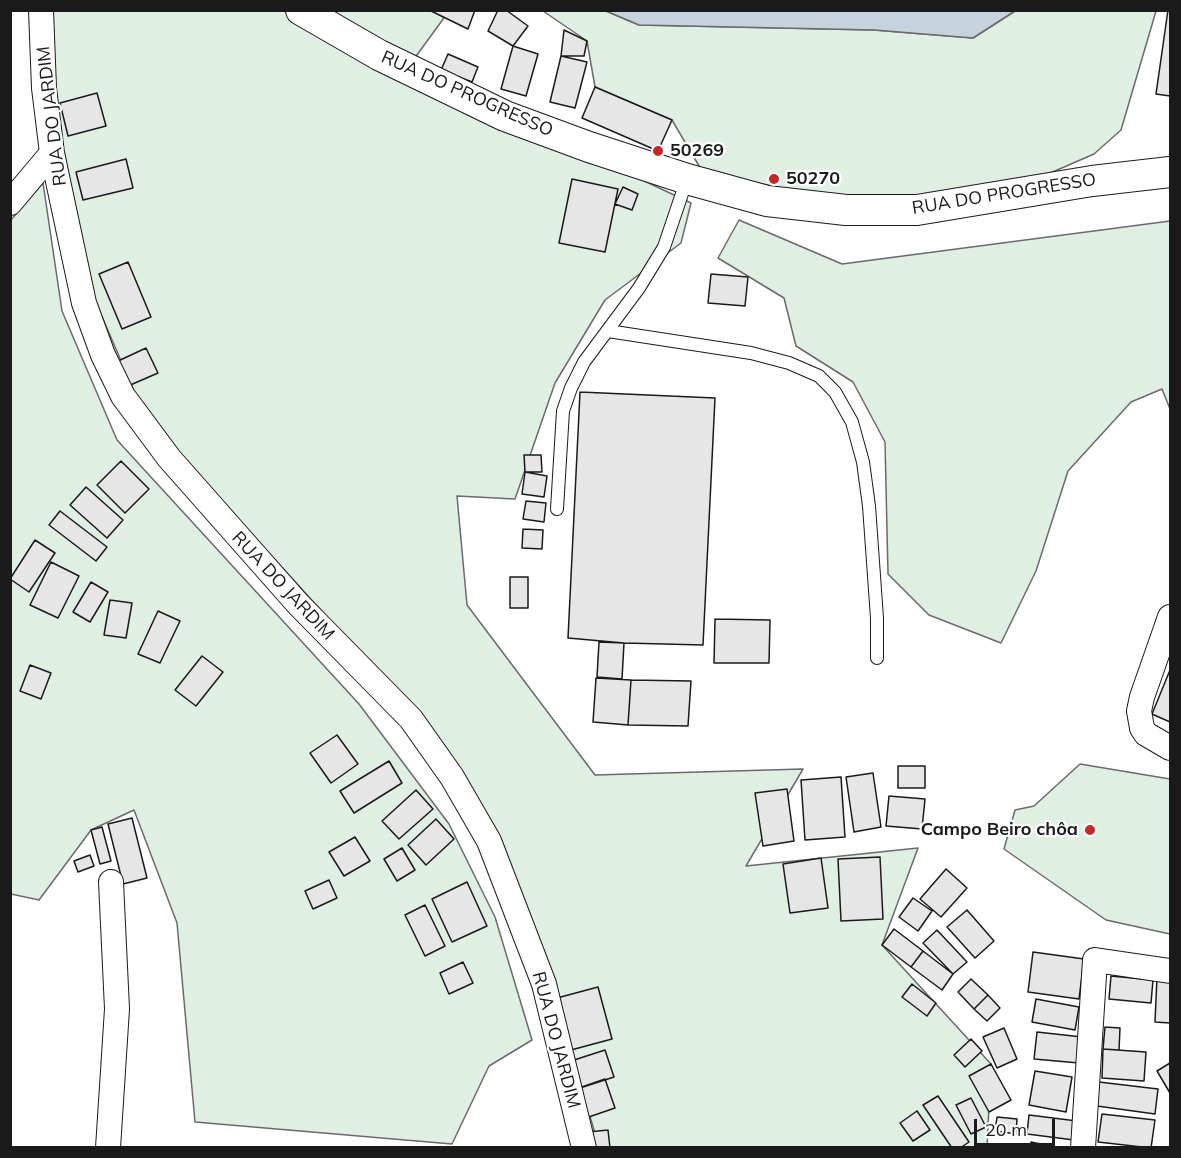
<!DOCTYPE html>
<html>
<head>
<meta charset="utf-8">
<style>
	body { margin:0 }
	#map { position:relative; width:1181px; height:1158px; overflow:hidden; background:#fff; font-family:Mulish,sans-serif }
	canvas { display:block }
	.frame { position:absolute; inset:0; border:12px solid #1a1a1a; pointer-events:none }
	.scale { position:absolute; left:974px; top:1119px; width:81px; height:27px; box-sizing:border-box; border:3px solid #1a1a1a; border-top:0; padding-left:8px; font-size:18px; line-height:21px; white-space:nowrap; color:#1a1a1a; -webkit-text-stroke:4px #fff; paint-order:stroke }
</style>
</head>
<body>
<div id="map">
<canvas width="1181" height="1158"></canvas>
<div class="frame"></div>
<div class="scale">20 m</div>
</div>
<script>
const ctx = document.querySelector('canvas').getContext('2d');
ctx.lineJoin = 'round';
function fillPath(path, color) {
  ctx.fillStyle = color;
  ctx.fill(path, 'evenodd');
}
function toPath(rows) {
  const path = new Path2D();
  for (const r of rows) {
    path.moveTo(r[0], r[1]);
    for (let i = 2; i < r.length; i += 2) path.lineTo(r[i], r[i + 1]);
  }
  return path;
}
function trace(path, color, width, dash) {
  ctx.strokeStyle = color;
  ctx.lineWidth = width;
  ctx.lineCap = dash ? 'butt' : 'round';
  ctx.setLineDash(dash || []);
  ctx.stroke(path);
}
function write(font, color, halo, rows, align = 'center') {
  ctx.font = font + ' Mulish,sans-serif';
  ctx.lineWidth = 4.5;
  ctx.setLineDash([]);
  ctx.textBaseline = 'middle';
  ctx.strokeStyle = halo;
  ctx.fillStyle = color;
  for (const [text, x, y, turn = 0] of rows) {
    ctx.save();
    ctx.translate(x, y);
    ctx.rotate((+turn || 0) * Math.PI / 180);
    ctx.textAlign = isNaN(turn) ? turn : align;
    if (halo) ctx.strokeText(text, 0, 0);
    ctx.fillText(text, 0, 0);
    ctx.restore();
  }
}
const green = toPath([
	[49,11,284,11,691,203,681,243,605,300,555,383,515,499,457,496,467,605,595,775,803,769,746,866,918,848,882,945,991,1064,987,1147,599,1147,550,980,419,718,179,454,137,398,88,284,51,86,49,11],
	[329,11,449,11,414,59,329,11],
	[543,11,606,11,639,25,874,30,973,38,1015,11,1156,11,1121,130,1094,154,1041,177,919,197,847,202,702,171,672,120,595,87,587,41,543,11],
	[43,183,62,311,117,440,359,704,449,824,495,917,532,1040,489,1066,452,1144,195,1122,177,923,134,810,91,830,39,900,11,894,10,221,43,183],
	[739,220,842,264,1170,221,1170,409,1162,389,1131,402,1068,471,1036,571,1001,643,929,615,888,574,885,442,853,382,796,346,784,298,718,258,739,220],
	[1080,764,1170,779,1170,934,1106,920,1004,849,1015,810,1034,806,1080,764]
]);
fillPath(green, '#e0efe3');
trace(green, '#6a6a6a', 1.5);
const water = toPath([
	[606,11,1015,11,973,38,874,30,639,25,606,11]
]);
fillPath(water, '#c6d2dc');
trace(water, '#6a6a6a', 1.5);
const building = toPath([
	[429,10,475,10,468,29,429,10],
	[498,10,506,10,528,26,513,46,488,31,498,10],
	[1168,10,1170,10,1170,96,1156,94,1168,10],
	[564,30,587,41,584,56,561,56,564,30],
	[513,46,538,54,526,96,501,89,513,46],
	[448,54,478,67,472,82,441,70,448,54],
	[561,56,587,62,575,108,550,102,561,56],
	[595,87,672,120,658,151,582,118,595,87],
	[97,93,106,126,68,136,60,103,97,93],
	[126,159,133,188,83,200,76,172,126,159],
	[572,179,618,189,605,252,559,243,572,179],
	[623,187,638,194,632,210,615,204,623,187],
	[128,262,151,317,122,329,99,274,128,262],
	[711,274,748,277,745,306,708,303,711,274],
	[146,348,158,373,128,386,116,362,146,348],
	[580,392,715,398,703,645,624,643,568,638,580,392],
	[524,455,541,455,542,472,525,472,524,455],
	[121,461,149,489,125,513,97,485,121,461],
	[525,472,547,476,544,497,522,494,525,472],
	[86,487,123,520,107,538,70,505,86,487],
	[526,501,546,503,544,522,523,519,526,501],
	[60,511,107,547,96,561,49,525,60,511],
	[523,529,543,530,542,549,522,548,523,529],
	[35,540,55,553,29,592,10,579,35,540],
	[51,562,79,576,58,618,30,605,51,562],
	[510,577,528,577,528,608,510,608,510,577],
	[91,582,108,592,90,622,73,612,91,582],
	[110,600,132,603,126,638,104,635,110,600],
	[158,611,180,621,160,663,138,654,158,611],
	[715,619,770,620,769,663,714,663,715,619],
	[599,642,624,643,622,679,597,677,599,642],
	[202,656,223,672,196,706,175,690,202,656],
	[30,665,51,673,41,699,20,691,30,665],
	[1170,670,1170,722,1152,714,1170,670],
	[596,678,631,680,628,725,593,722,596,678],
	[631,680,691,681,688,726,628,725,631,680],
	[337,735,358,764,331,783,310,753,337,735],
	[389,761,402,783,354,813,340,791,389,761],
	[898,766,925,766,925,788,898,788,898,766],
	[873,773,881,827,854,832,846,777,873,773],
	[841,777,845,837,805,840,801,780,841,777],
	[787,789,794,841,763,846,755,793,787,789],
	[416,790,433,809,399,839,382,821,416,790],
	[889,796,925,799,922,829,886,826,889,796],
	[132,818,147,878,123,884,108,824,132,818],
	[436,819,454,839,426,865,408,845,436,819],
	[102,827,111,861,100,864,91,830,102,827],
	[355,837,370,861,344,876,329,852,355,837],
	[402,848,415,870,397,881,384,859,402,848],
	[90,855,94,866,78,872,74,861,90,855],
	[880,857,883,919,841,921,838,859,880,857],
	[821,858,828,908,790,913,783,864,821,858],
	[946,869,967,888,941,917,920,899,946,869],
	[329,880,337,898,313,909,305,891,329,880],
	[467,882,487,926,452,942,432,899,467,882],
	[913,898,932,911,918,931,899,917,913,898],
	[425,905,445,946,425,956,405,915,425,905],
	[967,910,994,941,975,958,947,927,967,910],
	[894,929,923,951,911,967,882,945,894,929],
	[937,930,967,962,953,974,923,943,937,930],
	[923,951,953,974,942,990,911,967,923,951],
	[1033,952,1084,959,1079,999,1028,992,1033,952],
	[463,962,473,983,449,994,440,973,463,962],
	[1111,976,1153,980,1151,1003,1109,999,1111,976],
	[1157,977,1170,978,1170,1023,1155,1022,1157,977],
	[971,979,988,995,974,1009,958,992,971,979],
	[912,984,936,1003,927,1016,902,997,912,984],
	[598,987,612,1039,571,1050,557,998,598,987],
	[988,995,1000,1008,987,1021,974,1009,988,995],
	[1036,999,1079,1007,1075,1030,1032,1022,1036,999],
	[1105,1027,1120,1028,1119,1050,1103,1049,1105,1027],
	[1004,1028,1017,1059,997,1068,983,1037,1004,1028],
	[1037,1032,1082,1037,1079,1063,1034,1059,1037,1032],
	[971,1039,982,1051,965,1067,954,1055,971,1039],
	[1103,1049,1146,1052,1144,1081,1102,1078,1103,1049],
	[605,1050,614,1077,580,1088,571,1061,605,1050],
	[1170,1063,1170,1093,1157,1071,1170,1063],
	[991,1064,1011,1100,989,1112,969,1076,991,1064],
	[1035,1071,1072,1077,1066,1112,1029,1105,1035,1071],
	[605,1079,615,1108,583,1119,573,1090,605,1079],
	[1099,1082,1158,1089,1155,1114,1097,1106,1099,1082],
	[938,1096,969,1142,960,1148,952,1148,923,1105,938,1096],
	[971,1098,986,1127,971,1134,956,1105,971,1098],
	[917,1111,930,1130,913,1141,900,1123,917,1111],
	[1102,1114,1155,1120,1151,1148,1098,1142,1102,1114],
	[1029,1115,1077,1121,1074,1140,1027,1134,1029,1115],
	[997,1117,1017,1119,1016,1134,995,1131,997,1117],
	[608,1130,610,1148,590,1148,588,1132,608,1130],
	[1031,1142,1060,1148,1030,1148,1031,1142]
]);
fillPath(building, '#e6e6e6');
trace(building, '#1a1a1a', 1.5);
const service = toPath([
	[608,331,751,353,789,363,819,376,835,392,852,422,863,462,869,506,877,618,877,658],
	[557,509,563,411,571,388,584,362,639,288,664,247,687,179]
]);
const minor = toPath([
	[41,10,44,88,52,153,84,303,103,355,123,396,169,458,298,604,411,719,452,777,489,841,544,984,584,1148],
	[10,203,52,153],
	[1170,617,1142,697,1139,711,1142,728,1146,734,1170,748],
	[108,1148,117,1009,111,882],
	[1083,1148,1095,960,1170,971]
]);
const tertiary = toPath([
	[301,10,379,55,505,116,589,147,687,179,767,201,846,210,917,210,1092,181,1170,172]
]);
trace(service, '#1a1a1a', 14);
trace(minor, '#1a1a1a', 26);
trace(tertiary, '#1a1a1a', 32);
trace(service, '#fff', 12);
trace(minor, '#fff', 24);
trace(tertiary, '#fff', 30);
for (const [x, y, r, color] of [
	[658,151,6,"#c62828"],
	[774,179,6,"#c62828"],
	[1090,830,6,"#c62828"]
]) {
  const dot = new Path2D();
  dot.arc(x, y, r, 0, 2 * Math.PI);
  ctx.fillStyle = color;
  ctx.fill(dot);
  trace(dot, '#fff', 2);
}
write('18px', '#1a1a1a', '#fff', [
	["RUA DO PROGRESSO",467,94,24],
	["RUA DO JARDIM",52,116,-97],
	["RUA DO PROGRESSO",1004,194,-9],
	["RUA DO JARDIM",283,586,47],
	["RUA DO JARDIM",556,1040,75]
]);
write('bold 18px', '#1a1a1a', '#fff', [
	["50269",670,151],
	["50270",786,179],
	["Campo Beiro chôa",1078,830,"right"]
], 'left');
</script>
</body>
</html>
